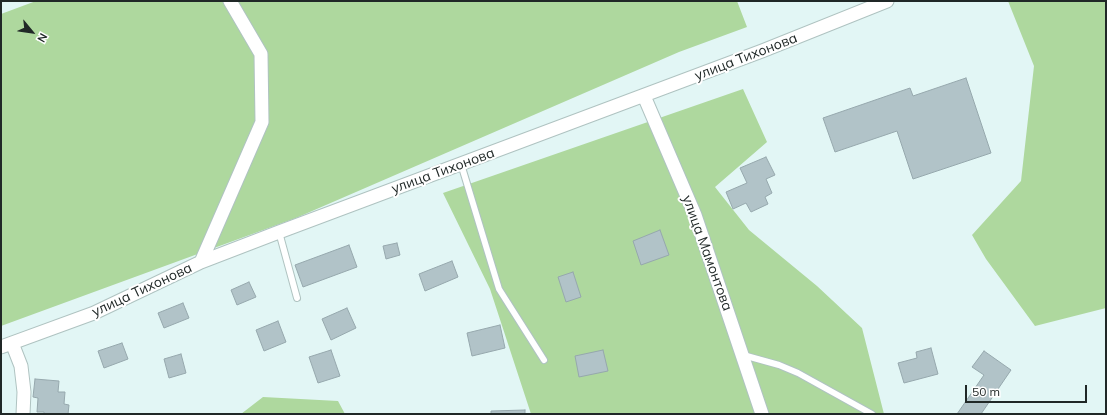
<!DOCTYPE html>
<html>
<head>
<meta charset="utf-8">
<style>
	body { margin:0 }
	#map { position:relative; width:1107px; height:415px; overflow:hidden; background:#e2f6f5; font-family:Mulish,sans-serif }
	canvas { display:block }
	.frame { position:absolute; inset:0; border:2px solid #202827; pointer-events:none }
	.north { position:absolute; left:12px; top:12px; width:40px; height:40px; -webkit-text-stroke:3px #fff; paint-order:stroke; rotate:119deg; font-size:11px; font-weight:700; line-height:16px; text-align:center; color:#202827 }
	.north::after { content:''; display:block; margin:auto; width:14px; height:18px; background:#202827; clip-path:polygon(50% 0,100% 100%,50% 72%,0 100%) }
	.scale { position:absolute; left:965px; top:385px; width:122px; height:18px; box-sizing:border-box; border:2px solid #202827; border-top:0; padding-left:5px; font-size:12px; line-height:14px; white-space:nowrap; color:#202827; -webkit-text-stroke:3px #fff; paint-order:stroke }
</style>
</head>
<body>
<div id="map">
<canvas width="1107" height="415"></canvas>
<div class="frame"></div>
<div class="north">N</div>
<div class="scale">50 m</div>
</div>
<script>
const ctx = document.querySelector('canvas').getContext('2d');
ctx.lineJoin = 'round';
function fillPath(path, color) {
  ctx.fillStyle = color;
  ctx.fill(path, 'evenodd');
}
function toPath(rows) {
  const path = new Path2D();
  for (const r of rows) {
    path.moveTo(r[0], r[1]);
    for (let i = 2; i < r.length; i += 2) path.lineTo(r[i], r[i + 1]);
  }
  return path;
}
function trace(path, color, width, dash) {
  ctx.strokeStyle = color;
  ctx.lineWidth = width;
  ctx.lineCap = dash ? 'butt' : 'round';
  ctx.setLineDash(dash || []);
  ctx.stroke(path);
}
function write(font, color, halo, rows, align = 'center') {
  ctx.font = font + ' Mulish,sans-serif';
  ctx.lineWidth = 4;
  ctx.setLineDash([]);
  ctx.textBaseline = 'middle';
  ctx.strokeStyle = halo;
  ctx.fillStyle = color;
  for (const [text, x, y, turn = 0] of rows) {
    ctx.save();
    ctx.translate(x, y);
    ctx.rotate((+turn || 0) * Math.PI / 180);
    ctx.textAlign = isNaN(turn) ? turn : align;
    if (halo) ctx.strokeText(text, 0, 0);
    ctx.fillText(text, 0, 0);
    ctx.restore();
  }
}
fillPath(toPath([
	[36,1,737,1,747,27,679,52,296,218,1,326,1,14],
	[1008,1,1106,1,1106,308,1035,326,986,259,972,235,1021,181,1034,66],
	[743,89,767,142,715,187,749,230,817,286,862,328,884,414,531,414,490,289,443,193],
	[263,397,338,401,345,414,241,414]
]), '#aed89e');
const building = toPath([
	[966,78,991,153,913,179,897,131,835,152,823,118,910,88,913,96,966,78],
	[766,157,775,175,766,179,772,193,765,197,768,204,751,212,746,203,733,209,726,192,747,183,740,168,766,157],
	[660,230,669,255,641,265,633,241,660,230],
	[397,243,400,255,386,259,383,246,397,243],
	[349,245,357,267,303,287,295,265,349,245],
	[452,261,458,277,425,291,419,274,452,261],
	[573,272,581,297,566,302,558,277,573,272],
	[249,282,256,297,237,305,231,290,249,282],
	[183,303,189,318,164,328,158,313,183,303],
	[347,308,356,328,331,340,322,319,347,308],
	[278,321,286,342,264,351,256,330,278,321],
	[500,325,505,348,472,356,467,333,500,325],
	[122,343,128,359,104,368,98,351,122,343],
	[931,348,938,374,904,383,898,363,917,358,916,352,931,348],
	[331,350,340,376,318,383,309,357,331,350],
	[603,350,608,371,579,377,575,356,603,350],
	[984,351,1011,370,981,414,957,414,984,375,972,367,984,351],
	[181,354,186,373,169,378,164,359,181,354],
	[35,379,59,381,58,392,65,392,64,404,69,405,68,414,44,414,44,412,37,412,38,398,33,397,35,379],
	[525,410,525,414,491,414,491,411,525,410]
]);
fillPath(building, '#b1c3c8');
trace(building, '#96a8ad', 1);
const lane = toPath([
	[461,164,499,289,544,360],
	[279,232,297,298],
	[743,355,779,365,798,373,872,414]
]);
const street = toPath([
	[644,96,695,215,762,414],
	[201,262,262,122,261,54,230,1],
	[12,343,21,366,24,392,23,414],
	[1,347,94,313,201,262,279,232,762,51,887,1]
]);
trace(lane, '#afc3c1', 8);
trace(street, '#afc3c1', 15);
trace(lane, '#fff', 6);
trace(street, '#fff', 13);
write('14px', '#202827', '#fff', [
	["улица Тихонова",746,57,-21],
	["улица Тихонова",443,171,-20],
	["улица Мамонтова",707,253,70],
	["улица Тихонова",142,290,-25]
]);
</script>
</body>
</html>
